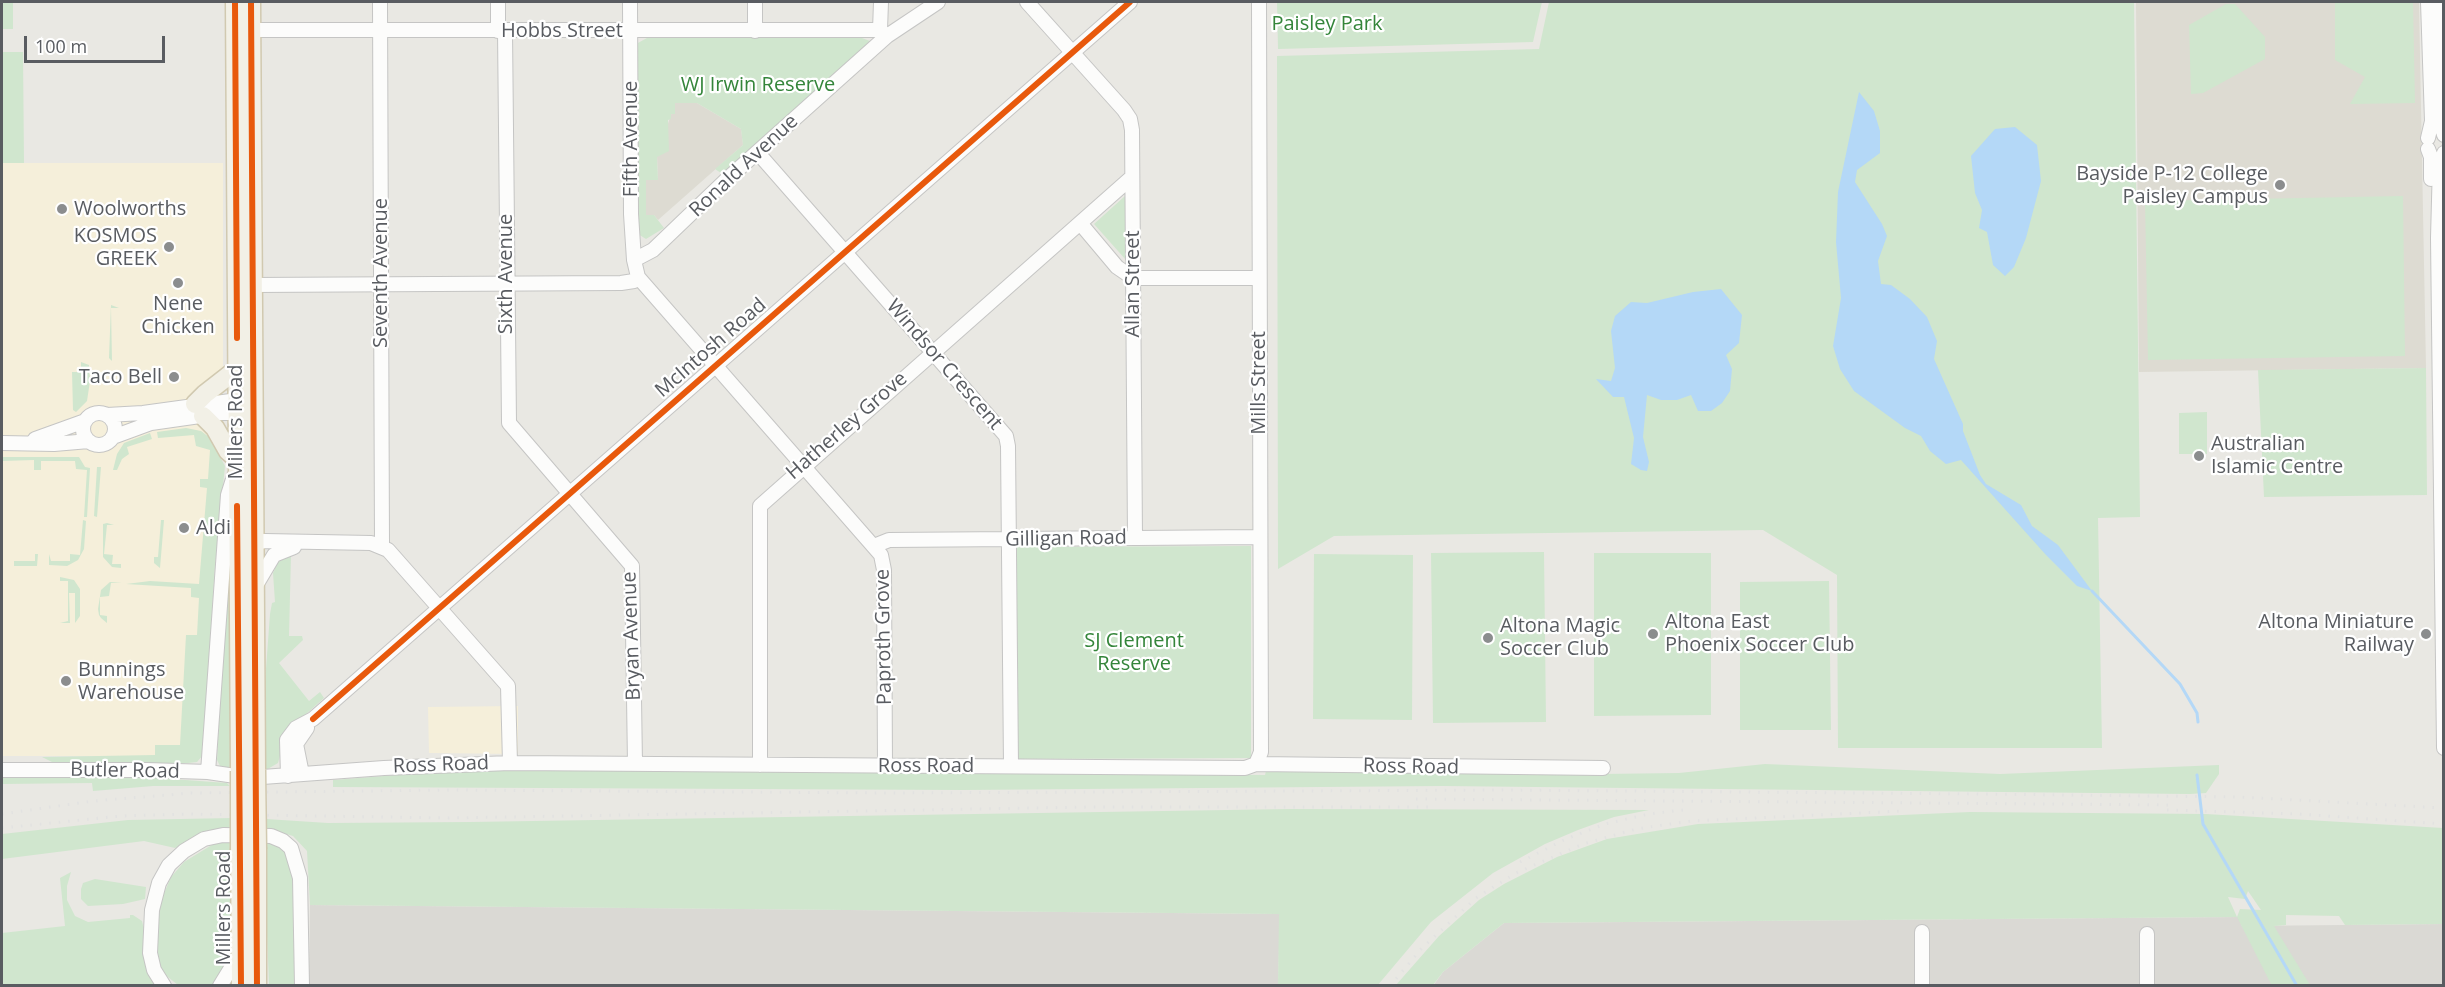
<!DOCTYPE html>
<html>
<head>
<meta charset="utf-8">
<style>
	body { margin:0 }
	#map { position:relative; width:2445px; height:987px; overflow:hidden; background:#e9e8e3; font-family:"Open Sans",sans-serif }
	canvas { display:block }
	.frame { position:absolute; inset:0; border:3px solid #595c61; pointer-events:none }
	.scale { position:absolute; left:24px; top:36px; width:141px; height:27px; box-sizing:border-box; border:3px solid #595c61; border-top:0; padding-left:8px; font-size:18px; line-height:21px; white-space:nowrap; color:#595c61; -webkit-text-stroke:4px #fff; paint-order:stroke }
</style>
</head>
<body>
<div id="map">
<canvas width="2445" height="987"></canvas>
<div class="frame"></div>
<div class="scale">100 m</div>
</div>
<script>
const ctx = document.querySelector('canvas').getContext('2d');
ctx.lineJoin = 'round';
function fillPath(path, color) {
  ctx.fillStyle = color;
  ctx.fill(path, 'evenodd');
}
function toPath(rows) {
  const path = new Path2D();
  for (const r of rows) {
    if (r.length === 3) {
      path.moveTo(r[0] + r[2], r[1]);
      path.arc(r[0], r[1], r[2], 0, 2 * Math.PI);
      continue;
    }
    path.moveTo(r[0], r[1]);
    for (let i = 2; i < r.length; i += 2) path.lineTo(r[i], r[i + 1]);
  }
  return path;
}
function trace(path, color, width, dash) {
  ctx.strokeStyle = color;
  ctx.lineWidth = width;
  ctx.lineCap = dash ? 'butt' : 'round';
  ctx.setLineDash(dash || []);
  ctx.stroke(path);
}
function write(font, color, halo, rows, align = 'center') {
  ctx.font = font + ' "Open Sans",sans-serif';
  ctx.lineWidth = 4.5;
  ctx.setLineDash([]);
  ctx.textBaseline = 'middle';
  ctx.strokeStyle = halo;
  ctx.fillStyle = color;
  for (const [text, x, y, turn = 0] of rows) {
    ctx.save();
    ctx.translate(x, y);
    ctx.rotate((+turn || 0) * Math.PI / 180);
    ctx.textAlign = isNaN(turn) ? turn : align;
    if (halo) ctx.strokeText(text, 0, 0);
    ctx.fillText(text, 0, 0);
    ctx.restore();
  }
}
fillPath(toPath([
	[2,163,223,163,223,372,196,756,2,756],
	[518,706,518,754,429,753,428,707]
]), '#f5efda');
fillPath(toPath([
	[310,905,1280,914,1278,985,309,986],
	[2238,917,2242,926,2443,924,2443,985,1433,986,1443,972,1504,923]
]), '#dad9d4');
fillPath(toPath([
	[2136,2,2419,2,2426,368,2139,372],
	[675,103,697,103,741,129,743,145,658,220,654,215,646,215,646,180,658,180,657,156]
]), '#dddbd2');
fillPath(toPath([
	[2,2,13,2,13,29,2,29],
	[1277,2,1542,2,1533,42,1278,49],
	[1549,2,2134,2,2140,517,2098,518,2102,748,1838,748,1837,575,1763,530,1334,536,1278,569,1277,56,1539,49],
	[2335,2,2413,2,2415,103,2350,104,2365,77,2335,60],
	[2226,4,2235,4,2265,37,2265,59,2203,93,2191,94,2189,25],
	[647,38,862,38,870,41,871,46,724,175,715,169,743,145,741,129,697,103,675,103,675,114,671,114,671,119,668,120,669,151,657,157,658,180,646,180,646,215,654,215,664,228,646,239,638,234,636,44],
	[2,52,23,52,24,163,2,163],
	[1125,196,1126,260,1094,224],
	[2403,196,2405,356,2148,360,2145,201],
	[111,305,119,308,111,308,112,361,109,358],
	[81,362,89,365,90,381,87,401,76,412,73,410,72,372,81,372],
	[2426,368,2427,495,2264,497,2258,370],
	[2207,412,2207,454,2179,454,2179,413],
	[186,428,201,431,209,437,225,466,215,565,203,755,197,762,188,763,56,764,42,757,155,755,155,745,180,745,186,635,197,635,199,598,191,597,191,588,126,584,150,581,199,584,207,488,200,487,200,479,208,479,210,450,196,446,194,435,158,438,157,432],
	[150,433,152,439,127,447,129,454,122,459,117,470,113,470,117,454,124,443],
	[2,457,79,457,85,467,90,468,87,517,84,517,87,470,76,469,75,461,41,461,41,470,34,470,34,460,2,461],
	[97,467,101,467,97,517,94,516],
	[83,520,86,521,84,549,78,560,67,566,49,565,49,554,51,561,70,561,70,554,80,555],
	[161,520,164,520,160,568,154,563,154,557,158,557],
	[107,523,114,525,107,525,104,554,113,555,112,564,121,564,121,568,112,567,103,557,103,524],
	[228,538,232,538,233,771,221,768,217,760],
	[1251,546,1251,758,1017,759,1017,547],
	[1544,552,1546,722,1433,723,1431,553],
	[1594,553,1711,553,1711,715,1594,716],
	[35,554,38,554,37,566,14,566,14,561,35,561],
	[1314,554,1413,555,1412,720,1313,719],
	[291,555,289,636,302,636,303,640,279,663,309,701,320,692,324,698,287,731,278,763,266,770,264,696,270,614,272,603,275,602,273,573,278,562],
	[60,577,74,580,80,589,80,616,75,623,75,593,69,593,70,623,60,623,68,621,68,581,60,581],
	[1829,581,1831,730,1740,730,1740,582],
	[110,582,122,583,111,583,109,596,100,597,100,615,107,616,107,623,101,618,99,615,98,609,101,590],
	[1765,764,2000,774,2219,765,2219,774,2206,793,2190,794,1442,786,963,790,333,787,333,780,473,769,1265,775,1266,771,1601,774,1679,773],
	[3,778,158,778,227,783,230,786,153,786,93,791,92,783,2,784],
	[1290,809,1649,810,1614,817,1578,830,1545,844,1493,873,1431,922,1377,986,1278,985,1279,914,310,905,307,851,293,836,266,828,266,819,328,823,470,822],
	[1970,812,2206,814,2443,828,2443,924,2345,925,2339,916,2286,915,2286,925,2274,926,2310,985,2272,986,2237,917,1504,923,1443,972,1433,985,1396,985,1439,936,1479,900,1504,884,1557,857,1607,839,1698,824],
	[2248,891,2261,910,2240,909,2237,917,2228,897,2245,899],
	[233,818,233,829,196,836,175,848,144,841,2,859,2,834,128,820],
	[233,840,232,960,215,985,178,985,164,974,158,963,157,926,162,898,171,877,184,862,215,843],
	[266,841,286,850,294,870,295,985,269,985,264,853],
	[71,872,67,886,67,900,75,916,88,922,130,918,130,915,133,915,142,921,158,985,2,985,2,933,65,926,60,878],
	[95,879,146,887,145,899,123,904,88,906,81,899,81,889,83,883]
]), '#d0e6ce');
fillPath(toPath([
	[1859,92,1874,111,1880,131,1880,153,1857,170,1855,182,1882,224,1887,236,1878,261,1881,284,1891,285,1910,299,1927,317,1937,341,1934,359,1963,424,1963,431,1980,475,1986,484,2021,505,2032,526,2058,545,2092,591,2077,586,2046,555,1961,460,1946,464,1930,451,1921,436,1905,428,1854,391,1840,369,1833,346,1841,298,1836,242,1838,192],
	[2015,127,2037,145,2041,181,2026,238,2014,267,2005,276,1993,265,1987,232,1979,228,1982,210,1975,193,1971,156,1995,129],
	[1721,289,1742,315,1739,343,1726,355,1732,369,1730,391,1722,403,1711,411,1698,411,1691,395,1677,400,1661,400,1647,395,1643,437,1649,462,1647,471,1641,470,1631,464,1634,438,1624,397,1613,397,1596,379,1611,381,1615,368,1611,331,1615,316,1631,302,1647,303,1693,292]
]), '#b4d8f7');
trace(toPath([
	[2092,591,2180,684,2197,713,2198,722],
	[2197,775,2203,824,2297,986]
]), '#b4d8f7', 3);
const minor = toPath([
	[380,2,382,545],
	[630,2,631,214,634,260,638,277,881,555,884,570,885,766],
	[1027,2,1124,110,1130,119,1132,130,1135,538],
	[2428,2,2432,121,2428,138],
	[2440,2,2439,117,2444,135],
	[243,30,880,30,887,36],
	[880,30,881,2],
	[498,31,498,2],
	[505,31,509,423,632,566,635,764],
	[755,31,755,2],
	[2428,149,2431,157,2431,179],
	[758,153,1006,436,1008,446,1011,766],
	[2444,153,2440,163,2438,238,2444,748],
	[1080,223,1117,267,1133,278,1259,278],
	[634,260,653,250,725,181,887,36,938,2],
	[253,285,621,283,634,281,638,277],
	[99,429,16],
	[107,415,143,413,245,399],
	[113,437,151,423,221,413,246,413],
	[35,439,85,421],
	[2,443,54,444,89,441],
	[874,546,889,540,1259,537],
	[249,549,254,543,265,541,371,543,388,550,508,686,510,763],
	[255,587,274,555,294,547],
	[1256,764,1261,752,1259,2],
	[760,765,760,506,1132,177],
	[2,770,147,770,208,772,249,778,384,768,510,763,1245,768,1256,764,1603,768],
	[208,772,228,495,234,476],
	[302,774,296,744,307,728],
	[288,776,287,740,296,728,313,719,329,705,1130,2],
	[1922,932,1922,986],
	[2147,934,2147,986],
	[164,986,154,970,150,953,152,910,159,883,169,865,184,851,204,839,223,835,271,836,283,841,291,848,300,878,302,986],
	[220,986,239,955]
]);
const major = toPath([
	[235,2,240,771],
	[251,2,256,770],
	[195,404,205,394,237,369],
	[203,416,215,428,228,451,236,458],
	[257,849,257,986],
	[240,850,241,986]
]);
trace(minor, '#c5c5c4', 16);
trace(major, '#d1c9b0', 21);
trace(minor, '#fcfcfb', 14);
trace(major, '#f2f0e6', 18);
trace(toPath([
	[1416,799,2175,805],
	[2167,810,2299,814,2444,824],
	[2,814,93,801,192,793,450,790,885,793,1501,790,1983,794,2239,797,2444,808],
	[2,828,121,816,191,814,449,818,1093,807,1429,807],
	[1520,862,1566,839,1605,824,1649,814,1691,809],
	[1390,986,1422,948,1476,898,1516,873,1583,844,1636,829,1691,821,1902,811]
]), '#e2e2e1', 3, [1.5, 8]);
const majorBridge = toPath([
	[256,770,257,849],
	[240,771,240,850]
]);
trace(majorBridge, '#d1c9b0', 21, []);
trace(majorBridge, '#f2f0e6', 18);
trace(toPath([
	[235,2,237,338],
	[251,2,257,986],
	[237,506,241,986],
	[313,719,1130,2]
]), '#e8590c', 6);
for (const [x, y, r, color] of [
	[2280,185,6,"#8b8d8e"],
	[62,209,6,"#8b8d8e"],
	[169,247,6,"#8b8d8e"],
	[178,283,6,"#8b8d8e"],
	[174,377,6,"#8b8d8e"],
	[2199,456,6,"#8b8d8e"],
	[184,528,6,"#8b8d8e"],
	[1653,634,6,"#8b8d8e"],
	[2426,634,6,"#8b8d8e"],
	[1488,638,6,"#8b8d8e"],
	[66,681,6,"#8b8d8e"]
]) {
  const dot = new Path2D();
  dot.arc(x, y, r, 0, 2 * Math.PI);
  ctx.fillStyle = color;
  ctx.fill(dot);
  trace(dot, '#fff', 2);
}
write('20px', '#34853a', '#fff', [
	["Paisley Park",1327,24],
	["WJ Irwin Reserve",758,85],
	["SJ Clement",1134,641],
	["Reserve",1134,664]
]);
write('20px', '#595c61', '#fff', [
	["Hobbs Street",562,31],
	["Fifth Avenue",631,139,-90],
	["Ronald Avenue",744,166,-43],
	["Seventh Avenue",381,273,-90],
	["Sixth Avenue",506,274,-90],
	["Allan Street",1133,284,-90],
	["McIntosh Road",711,348,-41],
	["Windsor Crescent",944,365,49],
	["Mills Street",1259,383,-90],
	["Millers Road",236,422,-90],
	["Hatherley Grove",847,426,-41],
	["Gilligan Road",1066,539,-1],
	["Bryan Avenue",632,636,-92],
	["Paproth Grove",884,637,-91],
	["Ross Road",441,765,-2],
	["Ross Road",926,766],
	["Ross Road",1411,767,1],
	["Butler Road",125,771,1],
	["Millers Road",224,908,-90]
]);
write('20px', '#595c61', '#fff', [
	["Bayside P-12 College",2268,174,"right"],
	["Paisley Campus",2268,197,"right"],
	["Woolworths",74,209],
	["KOSMOS",157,236,"right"],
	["GREEK",157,259,"right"],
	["Nene",178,304,"center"],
	["Chicken",178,327,"center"],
	["Taco Bell",162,377,"right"],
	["Australian",2211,444],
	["Islamic Centre",2211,467],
	["Aldi",196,528],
	["Altona East",1665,622],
	["Phoenix Soccer Club",1665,645],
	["Altona Miniature",2414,622,"right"],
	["Railway",2414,645,"right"],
	["Altona Magic",1500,626],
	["Soccer Club",1500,649],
	["Bunnings",78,670],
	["Warehouse",78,693]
], 'left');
</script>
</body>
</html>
